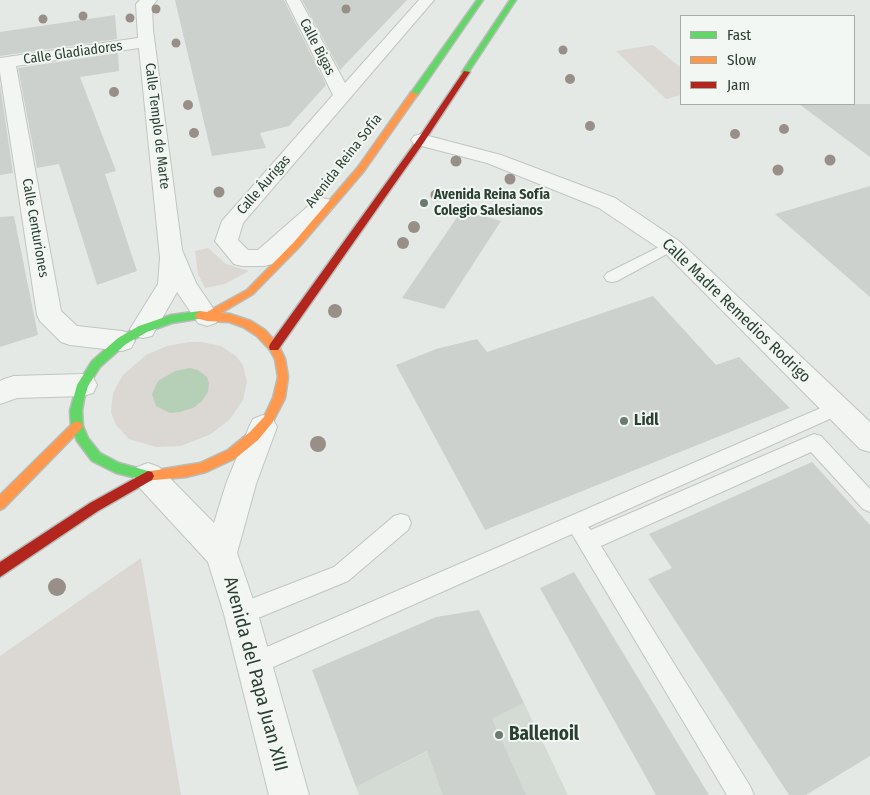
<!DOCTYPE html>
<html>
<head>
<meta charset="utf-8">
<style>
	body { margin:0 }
	#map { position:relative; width:870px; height:795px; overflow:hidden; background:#e4e9e5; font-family:"Fira Sans Condensed",sans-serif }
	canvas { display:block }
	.legend { position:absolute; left:680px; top:15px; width:175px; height:90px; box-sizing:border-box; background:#f2f7f3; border:1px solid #a3aea5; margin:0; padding:6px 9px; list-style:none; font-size:15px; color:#2c4031 }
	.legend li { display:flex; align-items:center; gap:10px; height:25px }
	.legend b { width:25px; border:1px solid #a3aea5 }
</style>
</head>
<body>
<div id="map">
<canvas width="870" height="795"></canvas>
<ul class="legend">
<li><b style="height:6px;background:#63d668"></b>Fast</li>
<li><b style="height:6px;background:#ff974d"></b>Slow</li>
<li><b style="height:6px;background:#b3261e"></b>Jam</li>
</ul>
</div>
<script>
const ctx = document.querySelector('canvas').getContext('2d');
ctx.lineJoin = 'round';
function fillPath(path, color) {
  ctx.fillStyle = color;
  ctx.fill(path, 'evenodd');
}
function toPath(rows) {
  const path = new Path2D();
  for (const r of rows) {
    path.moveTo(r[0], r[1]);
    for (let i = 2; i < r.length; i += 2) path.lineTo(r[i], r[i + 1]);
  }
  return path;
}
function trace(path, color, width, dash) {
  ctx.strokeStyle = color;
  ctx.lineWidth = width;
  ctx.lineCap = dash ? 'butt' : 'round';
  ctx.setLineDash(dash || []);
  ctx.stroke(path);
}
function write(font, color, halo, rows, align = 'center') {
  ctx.font = font + ' "Fira Sans Condensed",sans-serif';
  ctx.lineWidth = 4;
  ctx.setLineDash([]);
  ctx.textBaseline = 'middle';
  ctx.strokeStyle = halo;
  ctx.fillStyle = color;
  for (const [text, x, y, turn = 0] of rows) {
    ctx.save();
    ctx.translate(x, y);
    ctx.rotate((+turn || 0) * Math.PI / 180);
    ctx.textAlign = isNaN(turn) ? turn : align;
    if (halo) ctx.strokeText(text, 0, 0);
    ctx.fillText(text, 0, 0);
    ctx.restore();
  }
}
fillPath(toPath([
	[524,703,568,795,359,795,356,787]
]), '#d3dbd4');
fillPath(toPath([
	[653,45,681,68,681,95,666,99,616,51],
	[208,248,226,264,249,271,225,284,205,288,198,274,195,251],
	[189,342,201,342,221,346,236,356,243,365,247,382,243,400,230,419,211,434,181,446,156,447,129,439,116,425,111,412,113,393,123,375,146,355,167,346],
	[141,558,181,795,0,795,0,656]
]), '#dbd7d3');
fillPath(toPath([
	[190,368,198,370,207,377,209,383,208,392,202,401,193,408,180,412,170,413,156,406,152,394,158,381,175,371]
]), '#b6d0b8');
fillPath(toPath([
	[175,0,284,0,326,85,289,126,260,133,266,148,212,156],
	[302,0,407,0,340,70],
	[115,15,117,39,0,56,0,32],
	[118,53,119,71,80,77,116,171,105,174,137,271,97,285,59,164,37,168,18,68],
	[0,84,13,173,0,175],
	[799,104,870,104,870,157],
	[870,186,870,297,775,214],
	[462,210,501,221,444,309,402,298],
	[14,216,38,335,0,347,0,217],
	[653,296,716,365,739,357,790,408,485,530,396,365,436,349,477,339,487,352],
	[812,462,870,525,870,756,806,795,789,795,648,579,672,568,649,534],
	[574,572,709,795,656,795,540,588],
	[479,610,524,703,492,719,526,795,443,795,427,751,356,787,312,670,436,617]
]), '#ccd1cd');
const lane = toPath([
	[671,241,676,243,678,246,676,249,617,281,612,282,607,281,604,277,607,273,671,241],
	[837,401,843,403,846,408,843,413,588,527,591,530,814,434,821,436,870,489,870,512,863,509,811,452,601,546,750,786,754,795,727,795,572,534,262,672,254,675,246,672,243,664,246,656,837,401],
	[401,514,408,516,411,523,408,530,348,581,241,625,233,622,230,614,233,606,334,567,394,516,401,514]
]);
const street = toPath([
	[140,0,157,0,152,6,153,30,182,250,196,283,219,317,216,323,207,326,198,323,177,292,152,336,143,338,134,336,130,329,158,284,160,258,139,48,16,66,61,311,77,326,122,331,131,334,135,341,131,348,122,351,70,345,61,342,40,321,37,315,0,72,0,58,138,38,136,4,140,0],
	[286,0,300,0,345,83,419,0,434,0,243,223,238,240,248,250,258,250,315,200,323,198,331,200,334,205,331,210,272,264,264,266,242,266,234,264,215,241,222,221,333,95,286,0],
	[421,134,501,155,615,198,679,241,870,422,870,452,860,449,663,251,599,208,487,163,414,144,411,140,414,136,421,134],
	[83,374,93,377,97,385,93,393,83,396,17,398,0,404,0,381,4,379,14,376,83,374],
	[263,415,273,419,277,427,256,484,237,553,258,614,309,795,269,795,224,614,208,562,137,485,133,476,137,467,148,463,159,467,214,523,226,484,249,427,253,419,263,415]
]);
const fast = toPath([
	[477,0,483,0,417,96,411,96,410,94,477,0],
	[510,0,516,0,468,73,464,73,462,72,510,0],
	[200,311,205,315,204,318,172,323,147,332,126,344,100,367,88,386,84,399,82,411,83,426,88,438,100,453,119,463,148,471,159,471,161,475,159,479,148,481,116,473,92,461,77,441,71,426,70,411,77,385,92,361,118,338,139,326,171,315,200,311]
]);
const slow = toPath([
	[411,92,418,94,364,171,300,246,253,294,221,313,230,314,251,321,265,330,278,344,285,359,288,377,285,398,272,423,258,440,236,458,206,472,186,477,155,480,151,479,149,475,151,471,200,463,228,450,250,432,264,417,273,398,278,377,275,359,270,350,257,336,243,327,229,322,207,321,196,318,195,315,200,311,207,312,247,290,294,242,358,167,411,92],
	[77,421,81,423,83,426,81,429,4,508,0,510,0,495,73,423,77,421]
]);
const jam = toPath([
	[464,71,470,72,424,142,278,350,270,350,269,347,270,344,418,139,464,71],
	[148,471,152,472,154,476,152,480,98,511,0,577,0,562,90,503,148,471]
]);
trace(lane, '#c1c6c2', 2);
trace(street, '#c1c6c2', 2);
trace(fast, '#b7bdb8', 3);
trace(slow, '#b7bdb8', 3);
trace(jam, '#b7bdb8', 3);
fillPath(lane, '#f3f5f3');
fillPath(street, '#f3f5f3');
fillPath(fast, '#63d668');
fillPath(slow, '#ff974d');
fillPath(jam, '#b3261e');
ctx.fillStyle = '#989088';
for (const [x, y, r] of [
	[156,9,4.5],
	[346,9,4.5],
	[83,16,4.5],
	[130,18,4.5],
	[43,19,4.5],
	[176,43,4.5],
	[563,50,4.5],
	[570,79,5],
	[114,92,5],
	[188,105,5],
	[590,126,5],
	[784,129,5],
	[194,133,5],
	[735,134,5],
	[830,160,5.5],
	[456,161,5.5],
	[778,170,5.5],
	[510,179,5.5],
	[219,192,5.5],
	[436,195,5.5],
	[414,227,6],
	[403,243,6],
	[335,311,7],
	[318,444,8],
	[57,587,9]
]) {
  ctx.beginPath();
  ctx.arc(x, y, r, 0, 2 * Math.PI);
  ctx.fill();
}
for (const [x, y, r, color] of [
	[424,203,5,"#6c7b70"],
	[624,421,5,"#6c7b70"],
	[499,735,5,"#6c7b70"]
]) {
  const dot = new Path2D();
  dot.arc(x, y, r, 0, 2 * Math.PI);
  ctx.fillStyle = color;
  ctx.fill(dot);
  trace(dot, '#f2f7f3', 2);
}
write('14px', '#2c4031', '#f2f7f3', [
	["Calle Bigas",317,47,63],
	["Calle Gladiadores",73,53,-8],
	["Calle Templo de Marte",157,126,83],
	["Avenida Reina Sofía",344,161,-52],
	["Calle Áurigas",264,185,-49],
	["Calle Centuriones",35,228,80]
]);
write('bold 14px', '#2c4031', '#f2f7f3', [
	["Avenida Reina Sofía",434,195],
	["Colegio Salesianos",434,211]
], 'left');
write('16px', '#2c4031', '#f2f7f3', [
	["Calle Madre Remedios Rodrigo",736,311,44]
]);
write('bold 16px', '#2c4031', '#f2f7f3', [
	["Lidl",634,421]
], 'left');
write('19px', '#2c4031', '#f2f7f3', [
	["Avenida del Papa Juan XIII",255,674,75]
]);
write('bold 19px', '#2c4031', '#f2f7f3', [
	["Ballenoil",509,735]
], 'left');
</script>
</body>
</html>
